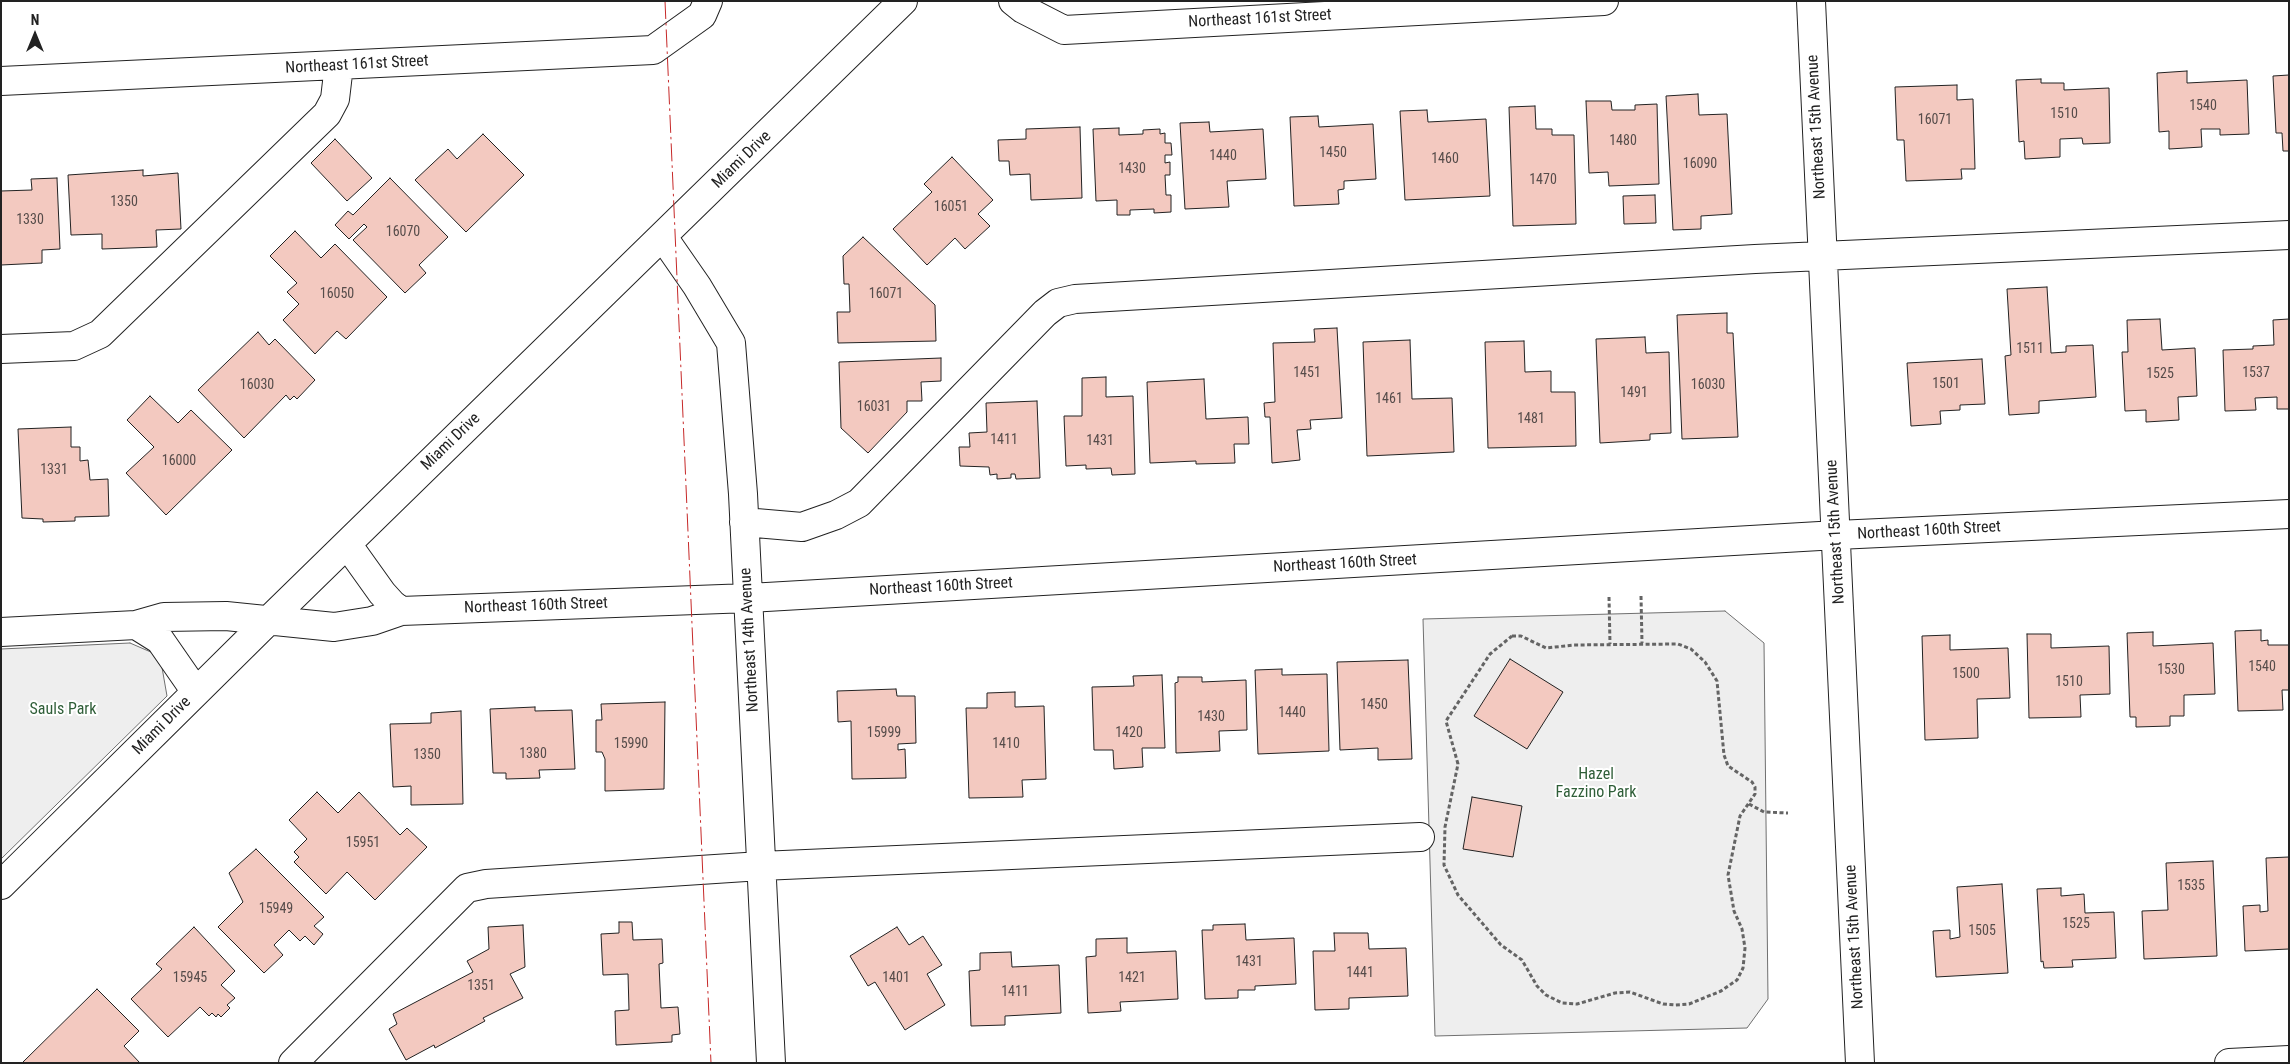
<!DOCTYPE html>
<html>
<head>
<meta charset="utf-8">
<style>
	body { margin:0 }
	#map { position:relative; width:2290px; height:1064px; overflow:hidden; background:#fff; font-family:"Roboto Condensed",sans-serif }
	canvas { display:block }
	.frame { position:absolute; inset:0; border:2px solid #222; pointer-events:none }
	.north { position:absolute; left:10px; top:10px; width:50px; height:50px; -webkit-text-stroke:4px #fff; paint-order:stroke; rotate:0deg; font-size:14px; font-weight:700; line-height:20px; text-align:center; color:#222 }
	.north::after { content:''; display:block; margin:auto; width:18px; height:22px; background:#222; clip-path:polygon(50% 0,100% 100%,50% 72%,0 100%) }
</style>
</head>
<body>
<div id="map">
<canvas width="2290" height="1064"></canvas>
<div class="frame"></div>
<div class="north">N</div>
</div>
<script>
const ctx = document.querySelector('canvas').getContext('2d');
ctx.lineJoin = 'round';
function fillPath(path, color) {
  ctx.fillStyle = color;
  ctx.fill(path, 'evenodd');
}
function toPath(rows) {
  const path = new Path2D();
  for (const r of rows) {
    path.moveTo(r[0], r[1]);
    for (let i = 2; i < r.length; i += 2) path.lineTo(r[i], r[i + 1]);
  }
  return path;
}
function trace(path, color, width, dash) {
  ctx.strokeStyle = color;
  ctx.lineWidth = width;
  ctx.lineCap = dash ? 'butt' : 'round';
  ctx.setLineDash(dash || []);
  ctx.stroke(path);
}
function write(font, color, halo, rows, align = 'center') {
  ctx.font = font + ' "Roboto Condensed",sans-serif';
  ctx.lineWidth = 4;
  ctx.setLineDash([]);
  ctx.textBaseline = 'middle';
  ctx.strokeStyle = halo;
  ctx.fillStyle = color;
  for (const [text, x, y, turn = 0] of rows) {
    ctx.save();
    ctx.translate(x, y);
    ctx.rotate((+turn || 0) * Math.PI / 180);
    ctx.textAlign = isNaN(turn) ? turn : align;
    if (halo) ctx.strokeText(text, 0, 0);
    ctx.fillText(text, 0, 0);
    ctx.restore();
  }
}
const green = toPath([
	[1725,611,1764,643,1768,999,1747,1028,1435,1036,1423,619,1725,611],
	[130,643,160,656,167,696,1,859,1,649,130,643]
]);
fillPath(green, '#eee');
trace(green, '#6f6f6f', 1);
const building = toPath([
	[2187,71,2187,83,2247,80,2249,134,2220,135,2220,129,2201,129,2202,147,2169,149,2169,131,2159,132,2157,73,2187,71],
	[2289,75,2289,151,2283,151,2282,133,2276,133,2273,76,2289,75],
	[2041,79,2041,83,2064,83,2064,90,2109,88,2110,143,2083,144,2082,138,2060,139,2060,157,2025,159,2024,141,2019,142,2016,80,2041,79],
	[1957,85,1957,100,1973,99,1975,169,1961,169,1962,179,1906,181,1904,140,1897,140,1895,87,1957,85],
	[1698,94,1699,115,1727,114,1732,214,1701,216,1701,229,1673,230,1666,96,1698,94],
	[1586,101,1611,101,1612,110,1635,110,1635,105,1657,104,1659,184,1609,186,1608,172,1589,173,1586,101],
	[1535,106,1536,129,1552,129,1552,135,1574,135,1576,224,1513,226,1509,107,1535,106],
	[1427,110,1428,122,1486,119,1490,196,1405,200,1400,111,1427,110],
	[1318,116,1319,127,1373,124,1376,179,1344,181,1344,189,1338,190,1339,204,1294,206,1290,117,1318,116],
	[1209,122,1210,132,1263,129,1266,179,1227,181,1229,207,1185,209,1180,123,1209,122],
	[1080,127,1082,198,1031,200,1030,174,1010,175,1009,161,999,161,998,140,1026,139,1026,129,1080,127],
	[1119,128,1119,135,1143,134,1143,130,1160,129,1160,134,1165,133,1165,143,1171,143,1172,155,1165,155,1165,163,1170,162,1170,175,1165,175,1166,195,1171,195,1171,212,1154,213,1154,209,1130,210,1130,215,1117,215,1117,200,1096,201,1093,129,1119,128],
	[483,134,524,175,466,232,415,180,448,149,457,159,483,134],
	[335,139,372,178,347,201,311,163,335,139],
	[952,157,993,200,978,214,990,226,965,249,955,238,927,265,893,229,932,192,924,184,952,157],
	[143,170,143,176,178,173,181,229,156,230,157,247,102,249,102,234,71,235,68,175,143,170],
	[57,178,60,249,42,250,42,263,1,265,1,191,32,190,31,179,57,178],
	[390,178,448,237,419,265,426,273,405,293,353,240,367,227,364,224,349,239,335,225,348,211,353,215,390,178],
	[1655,195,1656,223,1624,224,1623,196,1655,195],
	[295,231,321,258,335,244,387,297,346,339,337,331,315,354,283,320,299,304,287,292,297,283,270,256,295,231],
	[863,237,935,305,936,341,838,343,837,312,850,312,849,284,844,284,843,256,863,237],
	[2047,287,2051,353,2066,352,2066,346,2093,345,2096,397,2039,401,2039,413,2009,415,2005,356,2011,355,2007,289,2047,287],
	[1727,313,1727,333,1733,333,1738,437,1682,439,1677,315,1727,313],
	[2160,319,2162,350,2195,348,2197,396,2178,397,2179,420,2146,422,2146,410,2125,411,2122,352,2128,352,2127,320,2160,319],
	[2289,319,2289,409,2277,409,2277,397,2255,398,2256,410,2225,411,2223,350,2253,349,2253,346,2274,345,2273,320,2289,319],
	[1337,328,1342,418,1310,420,1311,429,1297,430,1300,460,1272,463,1270,417,1265,417,1264,403,1275,402,1273,343,1315,342,1314,329,1337,328],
	[258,332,269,345,275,339,315,380,297,399,294,396,290,400,286,395,244,438,198,390,258,332],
	[1645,337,1646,353,1669,352,1671,433,1650,434,1650,440,1600,443,1596,339,1645,337],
	[1410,340,1412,399,1452,398,1454,452,1367,456,1363,342,1410,340],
	[1524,341,1525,372,1551,371,1551,392,1575,392,1576,446,1488,448,1485,342,1524,341],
	[941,358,941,381,921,382,922,401,907,401,907,412,868,453,841,428,839,362,941,358],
	[1982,359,1985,404,1960,405,1960,410,1940,411,1941,424,1911,426,1907,363,1982,359],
	[1106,377,1106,397,1133,396,1135,474,1112,475,1111,468,1086,469,1086,465,1066,466,1064,416,1082,416,1082,378,1106,377],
	[1204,379,1206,419,1248,417,1249,444,1234,444,1235,463,1196,464,1196,461,1150,463,1147,382,1204,379],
	[150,396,178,423,191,410,232,450,166,515,126,473,154,447,127,420,150,396],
	[1037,401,1040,478,1016,479,1015,474,1011,474,1011,478,997,479,997,474,990,475,989,467,960,466,959,447,970,447,969,433,987,432,986,403,1037,401],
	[71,427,71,447,80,447,80,461,88,460,90,480,108,479,109,516,75,517,75,521,43,522,43,519,22,518,18,429,71,427],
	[2261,630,2261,641,2268,640,2268,645,2289,645,2289,690,2282,690,2283,710,2238,711,2235,631,2261,630],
	[2153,632,2153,646,2213,643,2215,694,2184,695,2184,716,2170,716,2170,726,2136,727,2136,717,2130,717,2127,633,2153,632],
	[2027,634,2051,634,2051,648,2109,646,2110,694,2080,695,2081,717,2029,718,2027,634],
	[1950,635,1950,650,2008,648,2010,698,1977,699,1978,738,1925,740,1922,636,1950,635],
	[1510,659,1563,692,1527,749,1474,716,1510,659],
	[1408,660,1412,759,1378,760,1378,748,1340,750,1337,662,1408,660],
	[1282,669,1282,675,1327,674,1329,751,1258,754,1255,670,1282,669],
	[1162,675,1165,748,1142,748,1143,767,1114,769,1113,750,1094,750,1092,687,1134,686,1133,676,1162,675],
	[1178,677,1202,677,1202,682,1246,680,1247,730,1219,731,1220,751,1176,753,1175,683,1178,682,1178,677],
	[896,689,897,696,915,696,916,743,898,744,898,750,905,749,906,778,852,779,851,721,838,722,837,691,896,689],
	[1015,692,1015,707,1044,706,1046,779,1022,780,1023,797,969,798,966,708,987,708,987,693,1015,692],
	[665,702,664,789,605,791,605,759,602,752,596,752,596,720,602,720,601,704,665,702],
	[535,707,535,711,572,710,575,769,539,770,540,778,506,779,506,773,493,773,490,709,535,707],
	[461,711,463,804,411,805,411,786,393,787,390,724,431,723,431,713,461,711],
	[317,792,338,813,359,792,400,835,407,828,427,847,375,900,347,872,326,894,294,862,299,857,294,852,307,839,289,820,317,792],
	[1472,797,1522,806,1513,857,1463,849,1472,797],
	[256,849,324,917,314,926,323,934,314,945,305,936,300,941,289,930,274,945,283,955,264,973,218,927,243,902,229,873,256,849],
	[2289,857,2289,949,2245,951,2243,906,2260,905,2260,912,2268,911,2266,858,2289,857],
	[2213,861,2217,956,2144,959,2142,911,2168,910,2166,863,2213,861],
	[2002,884,2008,973,1936,977,1933,931,1950,930,1950,939,1960,937,1957,887,2002,884],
	[2061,888,2061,896,2084,894,2085,913,2114,912,2116,958,2072,960,2073,967,2044,968,2043,961,2041,962,2037,889,2061,888],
	[619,922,632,922,633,940,662,939,663,963,659,964,661,1008,678,1007,680,1034,672,1035,672,1042,616,1045,615,1011,629,1010,628,974,603,975,601,934,619,933,619,922],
	[1245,924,1246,940,1294,938,1296,984,1255,986,1255,990,1238,990,1238,998,1205,999,1202,930,1213,930,1213,925,1245,924],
	[523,925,525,967,510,974,523,998,483,1018,485,1021,435,1048,434,1045,406,1060,389,1029,397,1024,393,1014,473,972,467,961,489,949,488,927,523,925],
	[194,927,235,971,221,985,235,998,227,1005,230,1008,221,1017,218,1014,216,1017,212,1013,209,1016,200,1007,168,1037,131,999,162,969,156,964,194,927],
	[897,927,909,945,923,936,942,965,927,974,945,1005,905,1030,875,982,868,986,850,956,897,927],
	[1334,933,1368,933,1369,949,1406,948,1408,996,1349,998,1349,1009,1315,1010,1313,951,1335,951,1334,933],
	[1127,938,1127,953,1176,951,1178,999,1120,1002,1121,1011,1088,1013,1086,957,1096,956,1096,939,1127,938],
	[1011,952,1012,967,1059,965,1061,1013,1005,1016,1005,1025,971,1026,969,971,980,970,980,953,1011,952],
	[97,989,139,1031,124,1046,140,1063,22,1063,97,989]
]);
fillPath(building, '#f3c9c0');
trace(building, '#222', 1);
const minor = toPath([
	[1013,1,1023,9,1064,30,1604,1],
	[1811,1,1860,1063],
	[1,81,653,50,702,15,708,1],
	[663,237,697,286,731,343,743,494,771,1063],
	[1,349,74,346,100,334,327,114,335,99,339,65],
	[744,522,802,527,836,515,859,503,1045,313,1058,303,1075,299,1755,259,2289,235],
	[347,544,382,593,392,604,401,611],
	[136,625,160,640,196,692],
	[1,632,136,625,164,617,226,616,334,627,372,621,401,611,749,598,1837,535,2289,514],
	[1,885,269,620,903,1],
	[293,1063,467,888,486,884,761,866,1420,837],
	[2229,1063,2289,1060]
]);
trace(minor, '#222', 30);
trace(toPath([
	[1641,596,1642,643],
	[1609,597,1610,644],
	[1512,636,1521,636,1546,648,1574,645,1678,644,1691,649,1705,662,1717,681,1724,755,1728,766,1752,782,1755,787,1755,794,1740,816,1728,875,1734,911,1742,929,1745,948,1743,968,1737,980,1721,991,1689,1004,1675,1005,1663,1004,1630,992,1615,993,1577,1004,1562,1003,1546,995,1537,986,1522,960,1501,945,1458,895,1444,865,1445,827,1458,764,1446,721,1490,654,1512,636],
	[1749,804,1764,812,1788,813]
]), '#646464', 3, [4, 2.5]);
trace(minor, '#fff', 28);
trace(toPath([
	[665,1,711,1063]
]), '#c62828', 1, [18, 4, 2.5, 4]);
write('14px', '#564c4a', null, [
	["1540",2203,106],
	["1510",2064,114],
	["16071",1935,120],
	["1480",1623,141],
	["1450",1333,153],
	["1440",1223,156],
	["1460",1445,159],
	["16090",1700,164],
	["1430",1132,169],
	["1470",1543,180],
	["1350",124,202],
	["16051",951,207],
	["1330",30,220],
	["16070",403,232],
	["16050",337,294],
	["16071",886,294],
	["1511",2030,349],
	["1451",1307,373],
	["1537",2256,373],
	["1525",2160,374],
	["1501",1946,384],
	["16030",257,385],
	["16030",1708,385],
	["1491",1634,393],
	["1461",1389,399],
	["16031",874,407],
	["1481",1531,419],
	["1411",1004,440],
	["1431",1100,441],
	["16000",179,461],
	["1331",54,470],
	["1540",2262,667],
	["1530",2171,670],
	["1500",1966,674],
	["1510",2069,682],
	["1450",1374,705],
	["1440",1292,713],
	["1430",1211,717],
	["15999",884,733],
	["1420",1129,733],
	["15990",631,744],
	["1410",1006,744],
	["1380",533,754],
	["1350",427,755],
	["15951",363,843],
	["1535",2191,886],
	["15949",276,909],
	["1525",2076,924],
	["1505",1982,931],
	["1431",1249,962],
	["1441",1360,973],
	["15945",190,978],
	["1401",896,978],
	["1421",1132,978],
	["1351",481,986],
	["1411",1015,992]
]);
write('16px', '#222', '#fff', [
	["Northeast 161st Street",1260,19,-3],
	["Northeast 161st Street",357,65,-3],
	["Northeast 15th Avenue",1817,127,-93],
	["Miami Drive",742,160,-44],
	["Miami Drive",451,442,-44],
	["Northeast 160th Street",1929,531,-3],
	["Northeast 15th Avenue",1836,532,-93],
	["Northeast 160th Street",1345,564,-3],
	["Northeast 160th Street",941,587,-3],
	["Northeast 160th Street",536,606,-2],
	["Northeast 14th Avenue",750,640,-93],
	["Miami Drive",162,726,-45],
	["Northeast 15th Avenue",1855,937,-93]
]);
write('16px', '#2f5e38', '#fff', [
	["Sauls Park",63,710],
	["Hazel",1596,775],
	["Fazzino Park",1596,793]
]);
</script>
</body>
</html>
